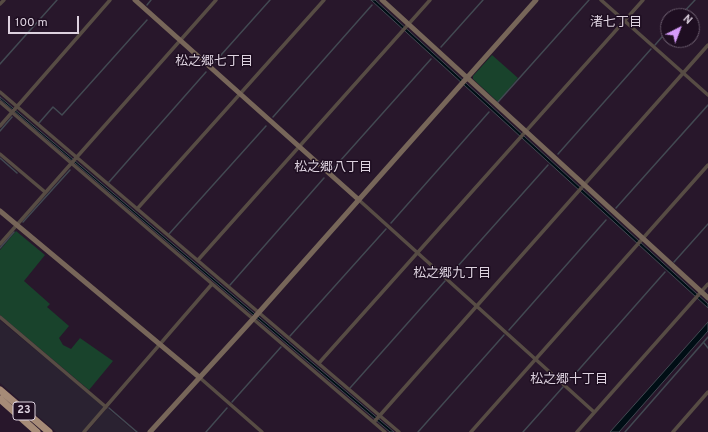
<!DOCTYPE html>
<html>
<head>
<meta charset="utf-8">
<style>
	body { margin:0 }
	#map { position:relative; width:708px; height:432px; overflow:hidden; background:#28172b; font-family:Overpass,sans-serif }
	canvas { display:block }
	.north { position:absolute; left:660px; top:8px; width:40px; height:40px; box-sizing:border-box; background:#1e0e21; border:1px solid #6a5c6d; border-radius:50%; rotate:42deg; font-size:11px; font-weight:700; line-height:16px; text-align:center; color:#ddd2df }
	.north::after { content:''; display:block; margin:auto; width:14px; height:18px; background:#d59bfa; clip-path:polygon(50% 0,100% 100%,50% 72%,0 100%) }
	.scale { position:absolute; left:8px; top:16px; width:71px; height:18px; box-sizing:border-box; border:2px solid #ddd2df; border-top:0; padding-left:5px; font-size:12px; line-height:14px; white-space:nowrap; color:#ddd2df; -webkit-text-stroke:3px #1e0e21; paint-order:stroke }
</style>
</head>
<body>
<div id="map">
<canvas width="708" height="432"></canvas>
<div class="north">N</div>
<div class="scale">100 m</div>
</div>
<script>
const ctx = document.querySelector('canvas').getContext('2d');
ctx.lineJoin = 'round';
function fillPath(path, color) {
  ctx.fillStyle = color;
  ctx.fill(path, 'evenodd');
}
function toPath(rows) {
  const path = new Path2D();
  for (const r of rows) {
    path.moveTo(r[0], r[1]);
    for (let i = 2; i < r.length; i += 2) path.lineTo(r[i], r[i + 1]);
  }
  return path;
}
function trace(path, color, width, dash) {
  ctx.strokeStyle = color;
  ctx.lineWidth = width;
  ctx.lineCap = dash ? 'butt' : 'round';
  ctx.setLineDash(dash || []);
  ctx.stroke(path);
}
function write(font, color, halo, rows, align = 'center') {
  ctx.font = font + ' Overpass,"Noto Sans JP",sans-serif';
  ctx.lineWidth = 3;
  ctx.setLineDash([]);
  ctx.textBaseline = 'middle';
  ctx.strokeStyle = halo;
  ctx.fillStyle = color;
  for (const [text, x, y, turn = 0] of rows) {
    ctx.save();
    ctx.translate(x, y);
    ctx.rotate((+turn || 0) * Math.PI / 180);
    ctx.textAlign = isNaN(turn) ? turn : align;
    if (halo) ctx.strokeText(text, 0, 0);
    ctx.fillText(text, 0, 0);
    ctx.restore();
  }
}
fillPath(toPath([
	[0,320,104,407,82,432,56,432,0,383],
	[107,408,135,432,87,432]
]), '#2a2231');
fillPath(toPath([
	[492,55,518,78,498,102,473,79,473,76],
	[16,231,45,255,24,281,50,304,47,307,69,326,59,338,63,345,71,349,80,338,113,361,89,390,0,315,0,250]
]), '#19432c');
const water = toPath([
	[371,0,375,0,697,294,708,304,708,308,371,0],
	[0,97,394,432,390,432,0,99,0,97],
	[708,322,708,331,619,432,610,432,708,322]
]);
fillPath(water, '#000e15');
trace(water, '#424952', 1);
trace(toPath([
	[147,5,151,0],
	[680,16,695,0],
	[655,45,668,30],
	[441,47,483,0],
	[0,64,57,0],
	[213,64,270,0],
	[498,102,589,0],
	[273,117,372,5],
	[39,123,53,107,62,115,147,20],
	[0,131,12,117],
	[558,154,651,49],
	[0,158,17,173],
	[332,170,431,59],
	[109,182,206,72],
	[616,208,708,105],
	[23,222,70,170],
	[391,223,489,112],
	[169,234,266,126],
	[0,248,14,232],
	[674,262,708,224],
	[449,276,548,165],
	[230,285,324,178],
	[509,330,606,220],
	[290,336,386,229],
	[704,343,708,348],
	[567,383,665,272],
	[350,388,445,281],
	[232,402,281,347],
	[109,408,137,432],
	[206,432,227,408],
	[418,432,504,335],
	[523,432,563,387],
	[625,432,708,337]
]), '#424952', 1.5);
trace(toPath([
	[601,0,708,95],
	[0,4,4,0],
	[0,92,399,432],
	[0,102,385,432],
	[0,126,110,0],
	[0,154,45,192],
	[76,158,216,0],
	[359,200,594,412],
	[137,209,324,0],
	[0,244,76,158],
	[198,260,430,0],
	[0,317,106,407],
	[319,363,643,0],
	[199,377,262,432],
	[374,422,708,45],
	[84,432,212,284],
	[471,432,708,165],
	[577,432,708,284],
	[673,432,708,392]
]), '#574c44', 3.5);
trace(toPath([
	[135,0,359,200],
	[382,0,708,298],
	[0,211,199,377],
	[150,432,253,319,536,0]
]), '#776659', 5);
trace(toPath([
	[0,390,49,432],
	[0,399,37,432]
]), '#a68b77', 7);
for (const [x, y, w] of [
	[24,411,22]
]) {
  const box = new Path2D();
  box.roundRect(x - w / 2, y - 9, w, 18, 3);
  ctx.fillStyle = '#1e0e21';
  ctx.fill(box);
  trace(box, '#ddd2df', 1);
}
write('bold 11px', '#ddd2df', null, [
	["23",24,411]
]);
write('13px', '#ddd2df', '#1e0e21', [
	["渚七丁目",616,23],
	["松之郷七丁目",214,62],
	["松之郷八丁目",333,168],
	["松之郷九丁目",452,274],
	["松之郷十丁目",569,380]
]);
</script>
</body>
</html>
